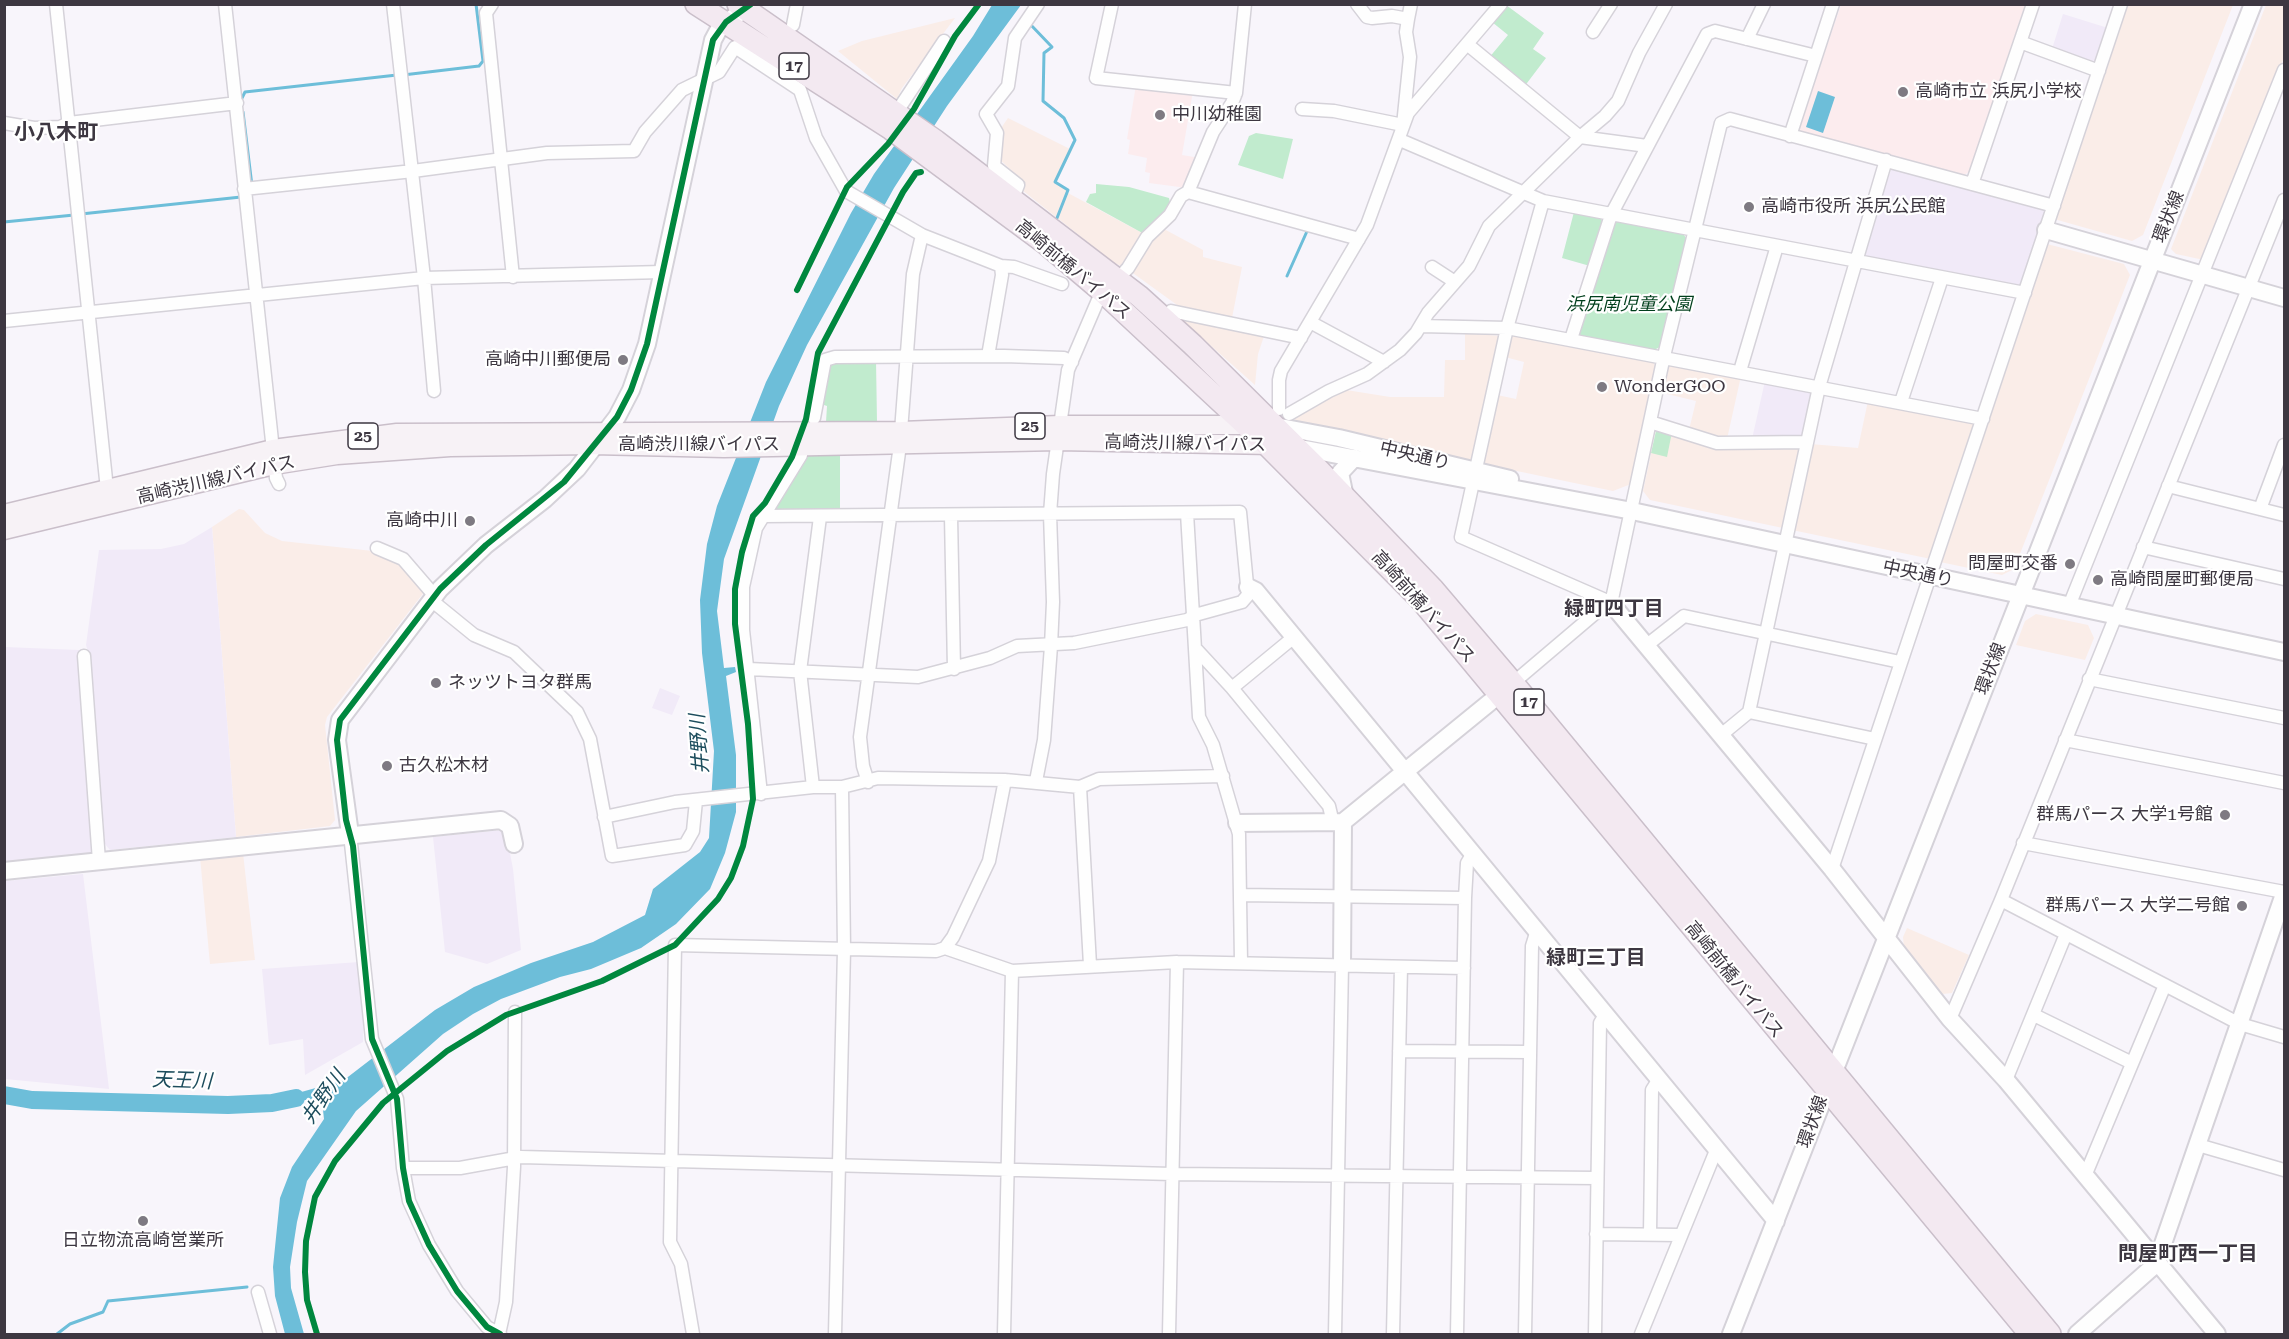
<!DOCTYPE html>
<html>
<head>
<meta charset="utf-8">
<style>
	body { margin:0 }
	#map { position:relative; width:2289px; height:1339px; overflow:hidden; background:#f8f5fb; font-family:"Roboto Serif",serif }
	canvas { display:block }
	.frame { position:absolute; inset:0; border:6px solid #3d3741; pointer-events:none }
</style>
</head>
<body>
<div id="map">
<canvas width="2289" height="1339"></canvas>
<div class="frame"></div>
</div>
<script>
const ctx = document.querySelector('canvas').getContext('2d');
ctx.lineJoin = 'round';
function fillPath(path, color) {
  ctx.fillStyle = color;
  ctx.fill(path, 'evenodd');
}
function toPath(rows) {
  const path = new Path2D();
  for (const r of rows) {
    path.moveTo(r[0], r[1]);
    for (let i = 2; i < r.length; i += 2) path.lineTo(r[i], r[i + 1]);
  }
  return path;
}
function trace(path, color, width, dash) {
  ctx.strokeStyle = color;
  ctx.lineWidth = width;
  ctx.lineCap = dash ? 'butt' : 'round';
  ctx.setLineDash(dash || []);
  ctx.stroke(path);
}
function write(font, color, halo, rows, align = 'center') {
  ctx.font = font + ' "Roboto Serif","Noto Sans JP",serif';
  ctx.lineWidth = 4.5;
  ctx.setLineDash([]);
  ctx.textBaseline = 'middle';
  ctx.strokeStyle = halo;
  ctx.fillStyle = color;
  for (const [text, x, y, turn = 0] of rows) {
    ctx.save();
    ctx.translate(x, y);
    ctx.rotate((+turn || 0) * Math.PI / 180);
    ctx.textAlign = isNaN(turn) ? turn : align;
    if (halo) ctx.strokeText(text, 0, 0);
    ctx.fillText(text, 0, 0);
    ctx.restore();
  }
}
fillPath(toPath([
	[2126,5,2233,5,2143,235,2132,241,2054,219],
	[2266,5,2284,5,2284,58,2204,260,2176,254,2171,249],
	[955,18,902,88,897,99,838,51,862,41],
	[1008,118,1072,150,1056,182,1068,190,1068,193,1146,235,1124,267,1114,263,1022,190,1025,183,997,157,999,131],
	[1164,229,1203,250,1203,257,1242,267,1232,318,1184,310,1130,271,1147,242],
	[2047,244,2124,264,2130,275,2014,569,2002,575,1940,562],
	[1182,320,1265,333,1258,354,1255,385],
	[1465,333,1501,336,1475,462,1303,425,1292,418,1340,389,1390,397,1444,397,1445,360,1465,360],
	[1514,335,1653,362,1655,365,1631,484,1613,491,1483,464,1497,395,1516,399,1524,362,1505,357,1509,339],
	[1674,364,1741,376,1727,439,1689,430,1696,401,1663,393,1669,367],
	[1868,401,1973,421,1975,424,1931,559,1792,530,1810,444,1858,448],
	[1656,431,1710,445,1800,446,1783,528,1650,500,1643,491],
	[239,509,244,510,265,533,282,541,373,551,398,560,425,591,327,717,325,725,335,820,330,826,236,837,212,527],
	[2036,614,2088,625,2094,638,2085,660,2016,645,2025,621],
	[243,853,255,960,210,964,200,857],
	[1907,928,1969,955,1952,993,1943,994,1904,948,1903,937]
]), '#faede8');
fillPath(toPath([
	[2063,14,2108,28,2098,59,2092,62,2052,49],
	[1892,167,2048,207,2024,284,2017,288,1867,259,1863,253],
	[1765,381,1810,388,1811,396,1802,438,1752,439],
	[212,527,236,837,110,850,105,844,90,658,86,645,99,550,161,549,184,544],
	[5,647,79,650,96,846,90,853,5,862],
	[660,688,680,696,672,715,652,708],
	[502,830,506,832,513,869,521,950,487,964,445,952,433,837],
	[83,874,109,1089,5,1079,5,881],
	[359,962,364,1002,363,1042,305,1075,303,1039,269,1045,262,969]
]), '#f1eaf8');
fillPath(toPath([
	[1841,5,2025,5,1969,172,1964,175,1800,134,1799,127],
	[1136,85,1193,91,1182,155,1200,158,1187,188,1149,183,1150,173,1145,172,1147,158,1128,154,1130,140,1127,139]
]), '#fcecee');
fillPath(toPath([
	[1506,5,1544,33,1533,49,1546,58,1524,87,1488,59,1508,35,1492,22],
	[1256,133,1293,139,1283,179,1238,165,1249,136],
	[1096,184,1129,187,1169,198,1171,208,1146,235,1086,202,1090,194,1096,193],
	[1574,212,1600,217,1603,223,1590,266,1562,258],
	[1618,220,1682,232,1686,238,1660,347,1654,350,1580,337,1578,332,1612,224],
	[876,360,877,422,826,422,827,406,821,404,828,363],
	[1664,430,1672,432,1667,457,1651,453,1656,431],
	[840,454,840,513,779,512,776,508,806,455]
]), '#c1ebce');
fillPath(toPath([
	[992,5,1021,5,947,106,894,188,807,345,779,406,724,559,717,611,724,668,735,667,736,672,726,676,736,755,736,812,725,853,710,889,676,924,641,948,591,969,560,977,501,999,473,1014,443,1034,356,1111,307,1181,297,1222,290,1267,291,1288,304,1334,285,1334,275,1296,273,1267,280,1198,292,1167,324,1119,323,1110,316,1100,301,1100,278,1106,272,1103,280,1098,344,1080,435,1010,474,987,531,963,593,942,645,915,653,889,700,852,709,838,714,751,702,653,700,600,707,544,717,506,766,382,851,213,874,174,973,36],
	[1818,91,1835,97,1823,133,1806,127]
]), '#6dbed9');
trace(toPath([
	[1030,24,1052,47,1044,53,1043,101,1064,118,1075,140,1055,182,1068,190,1057,218],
	[403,75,479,66,483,61,476,4],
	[241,100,245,92,397,75],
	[243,112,252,186],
	[81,214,241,197],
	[4,222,74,215],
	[1287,276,1308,229],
	[57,1334,70,1324,103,1312,108,1301,247,1287]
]), '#6dbed9', 3);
trace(toPath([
	[4,1095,32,1100,228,1105,272,1103,296,1098]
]), '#6dbed9', 18);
const street = toPath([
	[56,4,107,489],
	[225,4,276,478,279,484],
	[393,4,424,278,434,391],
	[492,4,486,13,513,277],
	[1112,4,1096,78,1236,93],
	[1408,19,1411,4],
	[793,25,797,4],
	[1593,32,1611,4],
	[1747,39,1764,4],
	[2020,42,2099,71],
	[1467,44,1580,137,1647,146],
	[1302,109,1334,111,1403,125,1410,57,1406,32,1408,19,1392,16,1372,18,1367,17,1357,4],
	[896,113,944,41],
	[4,123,34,128,60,127,69,123,237,103],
	[1790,136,1833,4],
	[1400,140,1543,201,2025,293],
	[1972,184,2033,4],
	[244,189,413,171,547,153,634,151,645,132,682,90,719,72,735,47,800,90,816,138,846,191,922,235,1001,266,1002,275,988,356],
	[1188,192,1359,239],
	[1013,198,1018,185,994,166,997,133,986,114,1008,86,1015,38,1038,4],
	[1543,201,1507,328,1461,537,1610,602],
	[1001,266,1014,267,1062,284],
	[1432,267,1455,282],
	[1164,318,1171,311,1301,338],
	[4,321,424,278,662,272],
	[1310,322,1384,362],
	[1421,326,1507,328,1983,419],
	[1571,339,1611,215,1707,34,1715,31,1816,56],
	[1740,371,1777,246],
	[1901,402,1942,278],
	[1279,409,1279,380,1281,371,1367,225,1408,113,1501,4],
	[1289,414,1329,391,1367,374,1400,350,1416,333,1428,313,1469,266,1489,226,1580,137,1605,116,1618,101,1639,53,1666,4],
	[814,418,825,360,835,357,1004,356,1064,358,1072,362],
	[1650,422,1717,443,1806,442],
	[901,431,913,274,922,235],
	[2168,486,2284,515],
	[2260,509,2284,445],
	[1187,513,1199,717,1213,745,1239,834,1241,962],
	[951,516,954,669],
	[2143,547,2284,579],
	[377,548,403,559,434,595],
	[431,600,474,635,514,652,577,712,590,739,612,856,685,845,693,831,696,801],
	[2069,606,2284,70],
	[1647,645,1684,616,1900,662],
	[1197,650,1232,688,1329,806,1333,823],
	[84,656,99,861],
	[749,669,918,677,990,658,1017,646,1074,643,1187,620,1195,615,1242,602,1248,595,1240,512,763,516],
	[2089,679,2284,718],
	[1513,683,1612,599,1664,356,1721,123,1730,119,2054,206],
	[1232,688,1294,637],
	[1749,712,1875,739],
	[1721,735,1749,712,1819,387,1886,160],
	[2065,740,2284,783],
	[1036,781,1044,740,1051,646,1053,602,1050,514,1053,474,1068,370,1098,300,1128,268,1147,237,1170,215,1181,196,1188,192,1213,132,1232,103,1236,93,1245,4],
	[868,782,863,766,860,737,900,445],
	[813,787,800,671,820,517],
	[1080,787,1099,779,1223,776],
	[761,794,743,630,743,587,756,528,801,455],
	[604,817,675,802,813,787,842,787,878,778,1005,780,1080,787,1090,965],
	[350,834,372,1039,397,1099,403,1168,409,1201,429,1245,457,1291,487,1327,500,1334],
	[2023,843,2284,892],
	[1832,869,2121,4],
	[1240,895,1465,898],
	[2001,900,2240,1024,2284,1037],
	[945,948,1012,971,1177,962,1464,968],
	[2034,1015,2132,1063],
	[1950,1019,2001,900,2284,200],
	[1399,1051,1530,1052],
	[2006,1080,2066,934],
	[2198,1145,2284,1170],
	[403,1168,460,1168,521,1157,1172,1174,1597,1178],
	[2085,1176,2165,985],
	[1596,1234,1680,1235],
	[1650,1234,1652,1090,1659,1079],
	[258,1292,270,1334],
	[499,1334,506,1302,514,1167,515,1012],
	[693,1334,681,1264,670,1242,675,945,936,951,945,948,953,937,989,861,1005,780],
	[835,1334,844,950,842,787],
	[1004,1334,1012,971],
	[1169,1334,1177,962],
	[1335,1334,1342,965],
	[1393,1334,1401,967],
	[1457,1334,1465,898,1467,863,1473,853],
	[1525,1334,1532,946,1537,930],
	[1595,1334,1600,1023,1606,1013],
	[1641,1334,1717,1148]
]);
const secondary = toPath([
	[2046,230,2284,298],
	[1275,426,1339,438,1510,479],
	[1295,447,1632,511,2284,652],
	[1345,497,1340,473,1354,458],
	[1248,587,1256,591,1294,637,1776,1221],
	[1610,602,1832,869,1950,1019,2006,1080,2217,1334],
	[1237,823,1343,822,1500,694],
	[350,834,337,740,340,720,440,589,486,545,545,499,577,469,617,417,631,390,647,344,713,40,720,27,745,9],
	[4,871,501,820,510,826,514,844],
	[1342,965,1343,822],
	[1731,1334,2253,4],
	[2077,1334,2156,1264,2284,894]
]);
const primary = toPath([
	[4,514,273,449,397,433,901,431,1060,425,1253,425],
	[4,530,274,465,337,455,450,447,593,445,724,448,1058,441,1272,445]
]);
const highway = toPath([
	[696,4,891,129,1045,243,1104,293,1266,444,1421,600,2030,1334],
	[738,4,936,141,1139,296,1193,345,1317,468,1433,589,1513,683,2050,1334]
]);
trace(street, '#d5d2d9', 15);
trace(secondary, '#d5d2d9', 20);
trace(primary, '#cabfca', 21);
trace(highway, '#cabfca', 24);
trace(street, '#fefefe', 12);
trace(secondary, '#fefefe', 16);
trace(primary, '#f7f2f6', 18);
trace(highway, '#f3e9f1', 21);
trace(toPath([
	[797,290,847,187,888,144,914,109,955,36,979,4],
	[317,1334,307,1300,305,1272,306,1241,315,1197,335,1161,383,1103,447,1051,506,1015,602,981,675,945,718,899,731,878,743,846,753,799,748,724,735,624,735,589,742,552,753,516,765,503,792,457,806,419,818,353,903,192,916,173,921,172],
	[500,1334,487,1327,457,1291,429,1245,409,1201,403,1168,397,1099,372,1039,353,846,346,820,337,740,340,720,440,589,486,545,564,482,617,417,631,390,647,344,713,40,726,22,751,4]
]), '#00873e', 6);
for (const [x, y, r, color] of [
	[1903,92,6,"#7e7a82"],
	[1160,115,6,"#7e7a82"],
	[1749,207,6,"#7e7a82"],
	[623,360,6,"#7e7a82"],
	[1602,387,6,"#7e7a82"],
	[470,521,6,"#7e7a82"],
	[2070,564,6,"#7e7a82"],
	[2098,580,6,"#7e7a82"],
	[436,683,6,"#7e7a82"],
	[387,766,6,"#7e7a82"],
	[2225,815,6,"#7e7a82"],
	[2242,906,6,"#7e7a82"],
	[143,1221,6,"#7e7a82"]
]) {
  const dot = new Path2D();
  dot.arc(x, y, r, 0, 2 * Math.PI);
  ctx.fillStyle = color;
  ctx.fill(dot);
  trace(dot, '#fff', 2);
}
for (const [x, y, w] of [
	[794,66,30],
	[1030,426,30],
	[363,436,30],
	[1529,702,30]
]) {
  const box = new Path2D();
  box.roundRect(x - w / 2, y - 13, w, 26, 4.5);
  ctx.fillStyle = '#fff';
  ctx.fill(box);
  trace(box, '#3d3741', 1.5);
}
write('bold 16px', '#3d3741', null, [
	["17",794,66],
	["25",1030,426],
	["25",363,436],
	["17",1529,702]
]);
write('18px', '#3d3741', '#fff', [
	["高崎市立 浜尻小学校",1915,92],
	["中川幼稚園",1172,115],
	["高崎市役所 浜尻公民館",1761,207],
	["高崎中川郵便局",611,360,"right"],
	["WonderGOO",1614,387],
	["高崎中川",458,521,"right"],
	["問屋町交番",2058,564,"right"],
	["高崎問屋町郵便局",2110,580],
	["ネッツトヨタ群馬",448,683],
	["古久松木材",399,766],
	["群馬パース 大学1号館",2213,815,"right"],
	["群馬パース 大学二号館",2230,906,"right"],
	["日立物流高崎営業所",143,1241,"center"]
], 'left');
write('18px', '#3d3741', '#fff', [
	["環状線",2169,217,-68],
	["高崎前橋バイパス",1073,270,40],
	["高崎渋川線バイパス",1185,444,1],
	["高崎渋川線バイパス",699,445],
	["中央通り",1415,456,13],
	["高崎渋川線バイパス",216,480,-13],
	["中央通り",1918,574,12],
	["高崎前橋バイパス",1423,607,48],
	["環状線",1991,669,-69],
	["高崎前橋バイパス",1734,980,51],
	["環状線",1813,1122,-70]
]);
write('italic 18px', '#003f1c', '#fff', [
	["浜尻南児童公園",1629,305]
]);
write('bold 20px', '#3d3741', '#fff', [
	["緑町四丁目",1614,609],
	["緑町三丁目",1596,958],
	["問屋町西一丁目",2188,1254]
]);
write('italic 20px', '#1d4d5d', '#fff', [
	["井野川",700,744,-94],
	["天王川",182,1081,2],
	["井野川",324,1097,-55]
]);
write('bold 21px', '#3d3741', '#fff', [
	["小八木町",56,133]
]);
</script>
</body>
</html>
